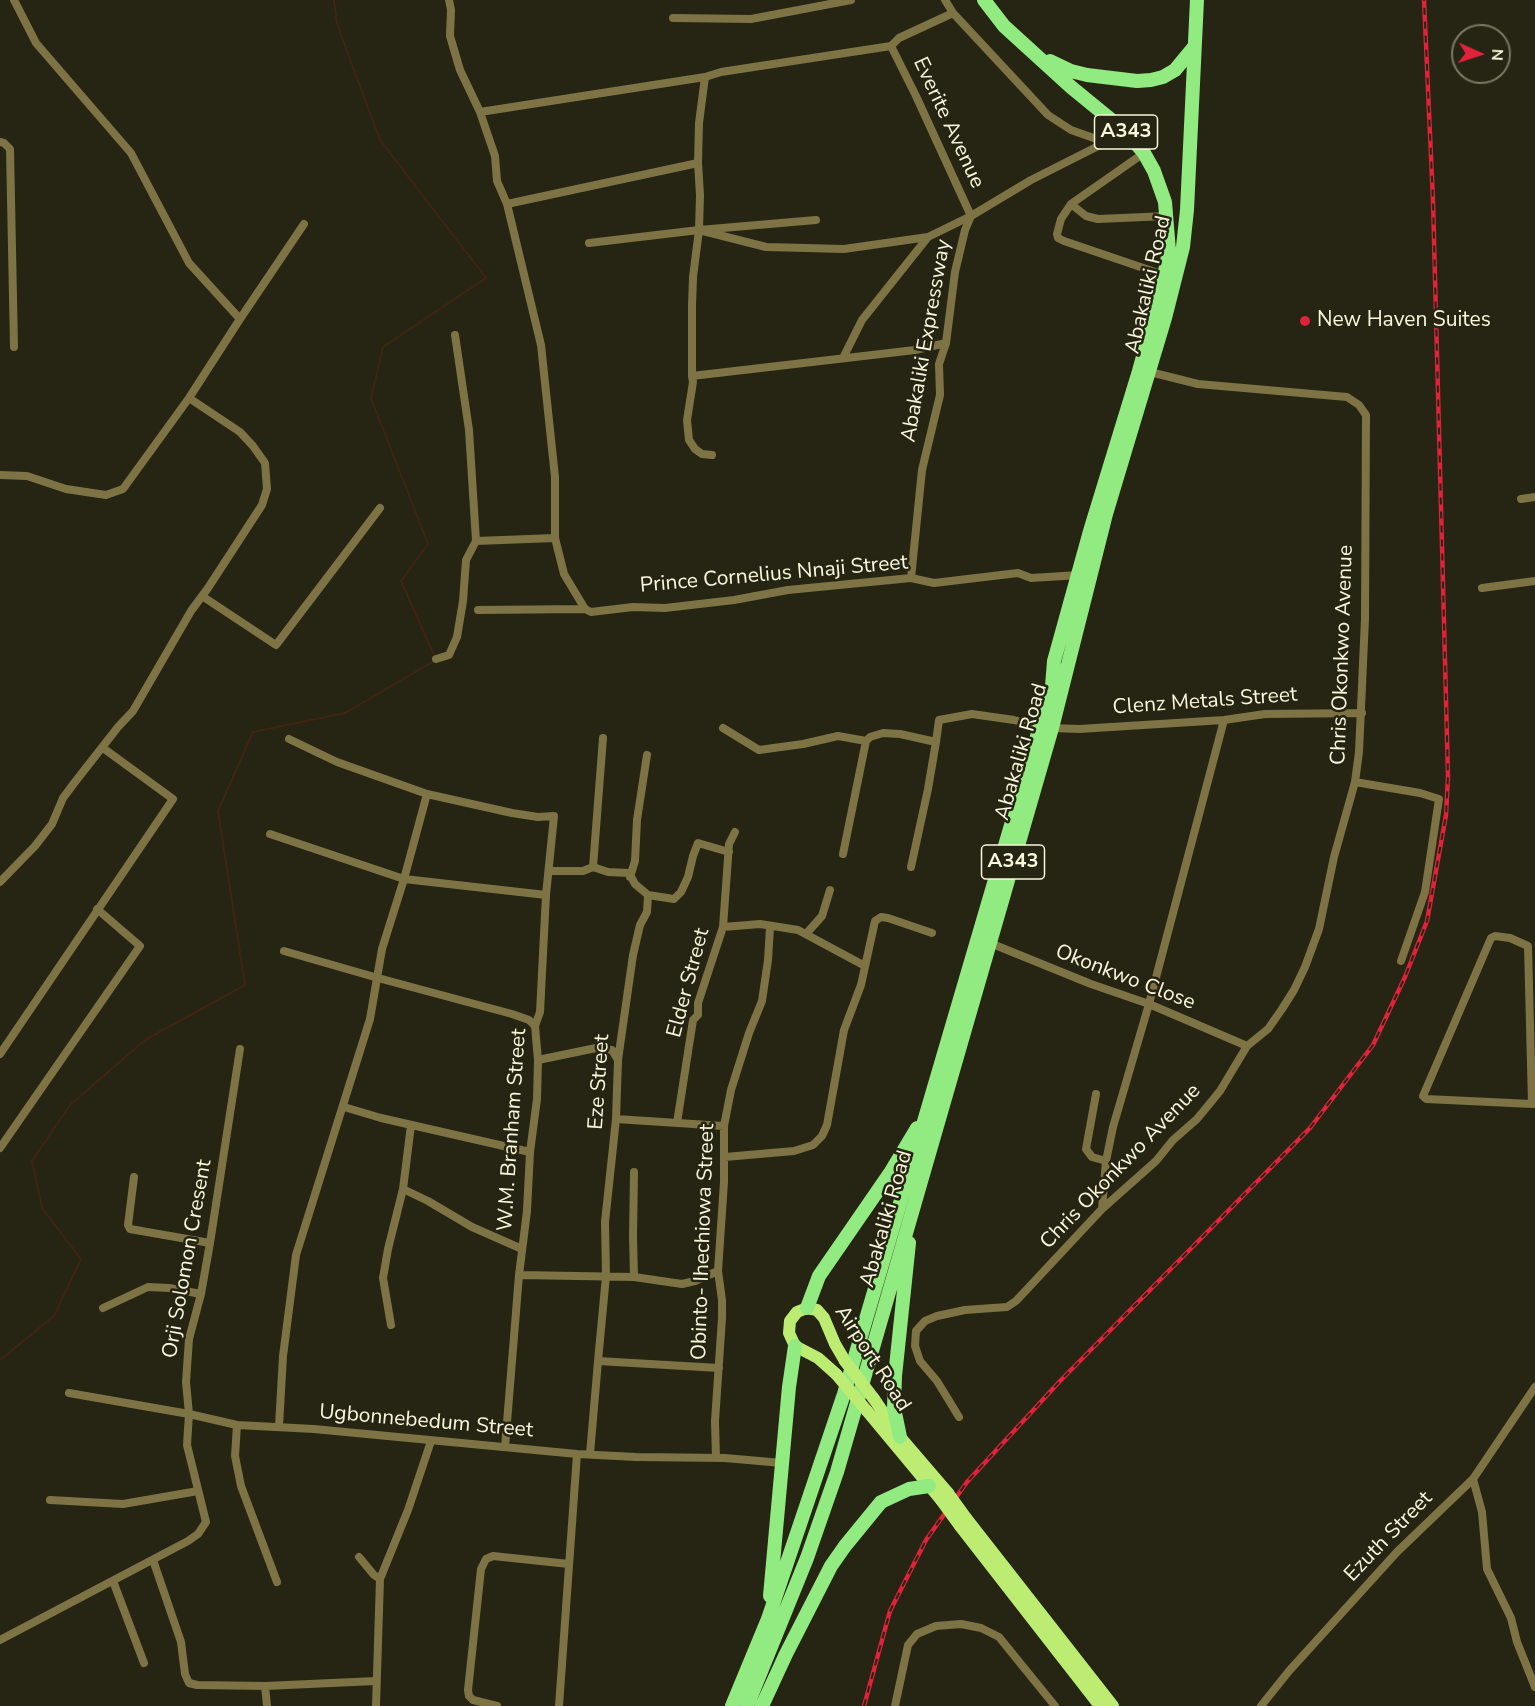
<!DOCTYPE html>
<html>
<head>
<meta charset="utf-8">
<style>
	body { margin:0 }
	#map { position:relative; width:1535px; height:1706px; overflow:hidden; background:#262413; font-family:"Nunito Sans",sans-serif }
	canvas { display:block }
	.north { position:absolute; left:1451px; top:24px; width:60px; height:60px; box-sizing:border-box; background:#262413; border:2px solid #7b7863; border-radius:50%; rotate:93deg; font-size:16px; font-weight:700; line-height:24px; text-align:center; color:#faf7dc }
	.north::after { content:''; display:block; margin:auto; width:21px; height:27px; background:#e1223b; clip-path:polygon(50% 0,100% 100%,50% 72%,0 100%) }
</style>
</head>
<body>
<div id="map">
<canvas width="1535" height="1706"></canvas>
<div class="north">N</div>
</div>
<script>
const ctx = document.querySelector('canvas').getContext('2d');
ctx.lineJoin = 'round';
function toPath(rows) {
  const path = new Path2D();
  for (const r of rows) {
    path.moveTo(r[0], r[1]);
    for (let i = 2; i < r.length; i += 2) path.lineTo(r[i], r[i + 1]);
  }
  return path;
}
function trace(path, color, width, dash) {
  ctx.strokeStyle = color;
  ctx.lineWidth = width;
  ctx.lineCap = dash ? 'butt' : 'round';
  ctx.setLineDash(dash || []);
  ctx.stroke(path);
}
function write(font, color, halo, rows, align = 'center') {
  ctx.font = font + ' "Nunito Sans",sans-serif';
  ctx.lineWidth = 5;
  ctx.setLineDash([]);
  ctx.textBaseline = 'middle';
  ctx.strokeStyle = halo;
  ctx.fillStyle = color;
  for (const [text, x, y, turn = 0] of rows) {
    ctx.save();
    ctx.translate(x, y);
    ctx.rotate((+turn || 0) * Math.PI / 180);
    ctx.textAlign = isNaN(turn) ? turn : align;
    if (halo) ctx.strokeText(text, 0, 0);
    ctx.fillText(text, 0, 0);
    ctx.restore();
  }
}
trace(toPath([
	[334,0,337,24,380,140,486,278,383,347,371,398,428,544,401,581,435,657],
	[0,1360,54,1316,81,1259,42,1208,32,1161,70,1105,145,1040,245,985,218,811,253,732,345,713,434,661]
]), '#402412', 2);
trace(toPath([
	[14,0,36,43,131,153,189,263,240,319],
	[449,0,451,10,450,36,460,70,480,112,495,156,497,181,507,204,541,345,555,477,555,538,564,574,585,609,591,612,633,607,665,608,734,600,788,590,911,578,934,583,1018,573,1031,578,1079,575],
	[953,13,1048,115,1071,130,1105,142],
	[673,18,751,19,851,0],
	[480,112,705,77,721,72,891,46,899,38,953,13,945,0],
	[0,142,4,143,10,149,14,347],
	[1144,153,1071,204,1061,219,1057,234,1058,238,1064,241,1164,275],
	[507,204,698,163],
	[1071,204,1086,216,1098,219,1167,216],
	[699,230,766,247,844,249,928,237],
	[589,243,699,230,816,220],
	[843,358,862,320,928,237,971,216,916,96,891,46],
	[692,376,692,306,693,277,699,230,700,195,698,163,699,123,705,77],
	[712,455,702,454,695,449,689,440,687,420,693,382,692,376,915,350,946,343],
	[0,475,27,476,66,489,106,495,123,489,189,398,240,319,304,224],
	[1521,499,1535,497],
	[476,541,555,538],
	[911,578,922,470,940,395,939,364,946,343,955,272,965,230,971,216,1031,180,1126,132],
	[1482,588,1535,581],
	[202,596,276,645,380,508],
	[478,610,585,609],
	[436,659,449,655,457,637,463,601,466,560,476,541,469,430,455,335],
	[723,728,759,750,803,744,838,736,866,741],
	[1052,728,1079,729,1224,720,1265,714,1362,713],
	[289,739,337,762,427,794,512,813,538,817,554,816,546,895,540,1012,535,1026,538,1060,537,1099,530,1152,527,1211,519,1275,505,1447],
	[1355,782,1420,793,1439,799,1425,892,1401,961],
	[270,834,404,879,546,895],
	[843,854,866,741,870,737,883,733,900,734,936,742,939,720,972,714,1014,720,1040,727],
	[593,867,603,738],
	[911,867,928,789,936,742],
	[549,871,583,871,593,867,608,872,629,873,635,884,648,895,674,899,681,892,688,877,693,856,698,843,729,852],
	[630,877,635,861,637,820,647,755],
	[0,882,35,846,52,824,63,798,75,782,118,727,133,711,191,611,208,588,262,505,267,489,265,463,253,446,240,432,189,398],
	[648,895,647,912,640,925,633,955,618,1060,616,1119,605,1222,606,1276,598,1361,719,1368],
	[723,927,760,924,798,930,865,966],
	[806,934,822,916,830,890],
	[990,943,1091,984,1149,1004,1247,1046],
	[284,951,378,978,512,1014,529,1020,535,1026],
	[0,1054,173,799,103,748],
	[538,1060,596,1048,612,1050,618,1060],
	[1096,1094,1086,1149,1092,1157,1106,1161],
	[1532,1104,1528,946,1510,938,1495,936,1491,938,1423,1096,1426,1099,1532,1104,1535,1104],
	[344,1107,381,1118,530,1152],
	[616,1119,724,1126],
	[677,1123,693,1020,698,1015,698,1003,723,927,729,844,735,832],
	[0,1148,140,946,97,909],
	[725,1157,794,1151,813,1145,822,1136,827,1125,844,1030,861,985,875,921,881,917,888,918,932,933],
	[634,1172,633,1237,634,1277],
	[134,1177,128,1225,130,1229,210,1243],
	[403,1189,411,1125],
	[1102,1209,1106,1161,1113,1127,1149,1004,1224,720],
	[519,1275,634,1277,682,1284,695,1281,718,1271],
	[103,1308,148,1287,169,1288,201,1294],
	[391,1325,383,1278,388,1249,403,1189,428,1201,472,1227,522,1249],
	[69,1393,189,1414,237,1425,314,1429,577,1454,636,1457,725,1458,782,1463],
	[959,1417,937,1381,920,1361,915,1346,916,1331,925,1321,937,1316,965,1310,1007,1307,1016,1301,1102,1209,1156,1161,1173,1140,1197,1119,1220,1091,1247,1046,1268,1029,1282,1009,1294,990,1305,967,1319,929,1334,857,1355,782,1359,752,1365,619,1366,415,1359,405,1347,397,1198,384,1150,372],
	[237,1425,235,1456,241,1486,277,1582],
	[279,1426,283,1356,296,1255,370,1019,382,949,404,879,427,794],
	[590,1454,598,1361],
	[716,1458,715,1421,722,1318,722,1300,718,1271,724,1182,724,1126,731,1090,749,1033,762,1001,768,960,770,927],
	[1473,1479,1482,1512,1487,1569,1511,1618,1517,1642,1535,1687],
	[50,1500,123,1504,198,1491],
	[359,1557,374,1575,380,1579],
	[153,1560,181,1642,185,1674,189,1683,197,1685,265,1686,376,1681],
	[113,1581,144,1663],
	[0,1640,188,1541,198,1534,206,1522,187,1445,189,1414,186,1382,189,1339,201,1294,210,1243,240,1049],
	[265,1686,267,1706],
	[376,1706,380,1579,408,1510,431,1441],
	[497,1706,473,1700,469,1696,468,1690,481,1569,486,1559,493,1556,569,1564],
	[559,1706,577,1454],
	[895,1706,908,1645,917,1634,936,1626,961,1624,981,1628,999,1637,1055,1706],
	[1261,1706,1289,1671,1397,1552,1473,1479,1535,1387]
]), '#7e7344', 8);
trace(toPath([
	[836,1374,818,1358,795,1346,789,1333,790,1321,797,1312,807,1308,817,1310,824,1318,835,1344,845,1361],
	[874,1399,900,1437,948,1493],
	[867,1411,941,1500],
	[966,1518,1113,1706],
	[960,1526,1100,1706]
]), '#bcec72', 12);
trace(toPath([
	[1050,61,1071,71,1087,75,1137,81,1151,80,1163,77,1175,70,1194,47],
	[807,1308,819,1276,890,1173,917,1128],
	[900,1437,894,1408,895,1376,909,1243],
	[770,1596,789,1387,795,1346],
	[732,1706,768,1619,844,1394,1046,706,1052,686,1054,661,1090,531,1139,371,1161,292,1169,251,1165,202,1154,171,1144,153,1126,132,1071,87,1004,26,984,0],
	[747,1706,807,1558,837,1472,1052,728,1106,514,1165,318,1183,247,1187,210,1197,0],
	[762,1706,786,1654,831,1566,845,1546,881,1502,909,1489,929,1486]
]), '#92eb80', 14);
const rail = toPath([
	[864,1706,890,1611,926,1540,967,1482,1061,1380,1310,1128,1373,1045,1405,977,1427,921,1446,815,1448,776,1433,201,1424,0]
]);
trace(rail, '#e1223b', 4.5);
trace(rail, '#262413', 2, [7]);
trace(toPath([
	[845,1361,874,1399],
	[836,1374,867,1411],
	[948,1493,966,1518],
	[941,1500,960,1526]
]), '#bcec72', 12);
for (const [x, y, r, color] of [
	[1305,321,6,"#e1223b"]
]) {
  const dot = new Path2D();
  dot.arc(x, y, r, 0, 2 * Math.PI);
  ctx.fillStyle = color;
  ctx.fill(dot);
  trace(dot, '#262413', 2);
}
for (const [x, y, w] of [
	[1126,132,63],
	[1013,862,63]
]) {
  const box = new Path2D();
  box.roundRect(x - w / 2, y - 17, w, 34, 4.5);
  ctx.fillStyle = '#262413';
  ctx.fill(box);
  trace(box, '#faf7dc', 1.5);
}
write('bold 20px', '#faf7dc', null, [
	["A343",1126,132],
	["A343",1013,862]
]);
write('21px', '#faf7dc', '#262413', [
	["Everite Avenue",948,123,65],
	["Abakaliki Road",1149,285,-77],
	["Abakaliki Expressway",927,341,-80],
	["Prince Cornelius Nnaji Street",774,575,-5],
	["Chris Okonkwo Avenue",1343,655,-88],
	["Clenz Metals Street",1205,702,-4],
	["Abakaliki Road",1022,752,-74],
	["Okonkwo Close",1125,978,21],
	["Elder Street",689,983,-75],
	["Eze Street",600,1082,-86],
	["W.M. Branham Street",513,1130,-86],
	["Chris Okonkwo Avenue",1121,1167,-46],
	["Abakaliki Road",887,1219,-74],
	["Obinto- Ihechiowa Street",704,1242,-88],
	["Orji Solomon Cresent",188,1259,-80],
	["Airport Road",872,1359,57],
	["Ugbonnebedum Street",426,1422,5],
	["Ezuth Street",1389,1537,-46]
]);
write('21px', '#faf7dc', '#262413', [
	["New Haven Suites",1317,321]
], 'left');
</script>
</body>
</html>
